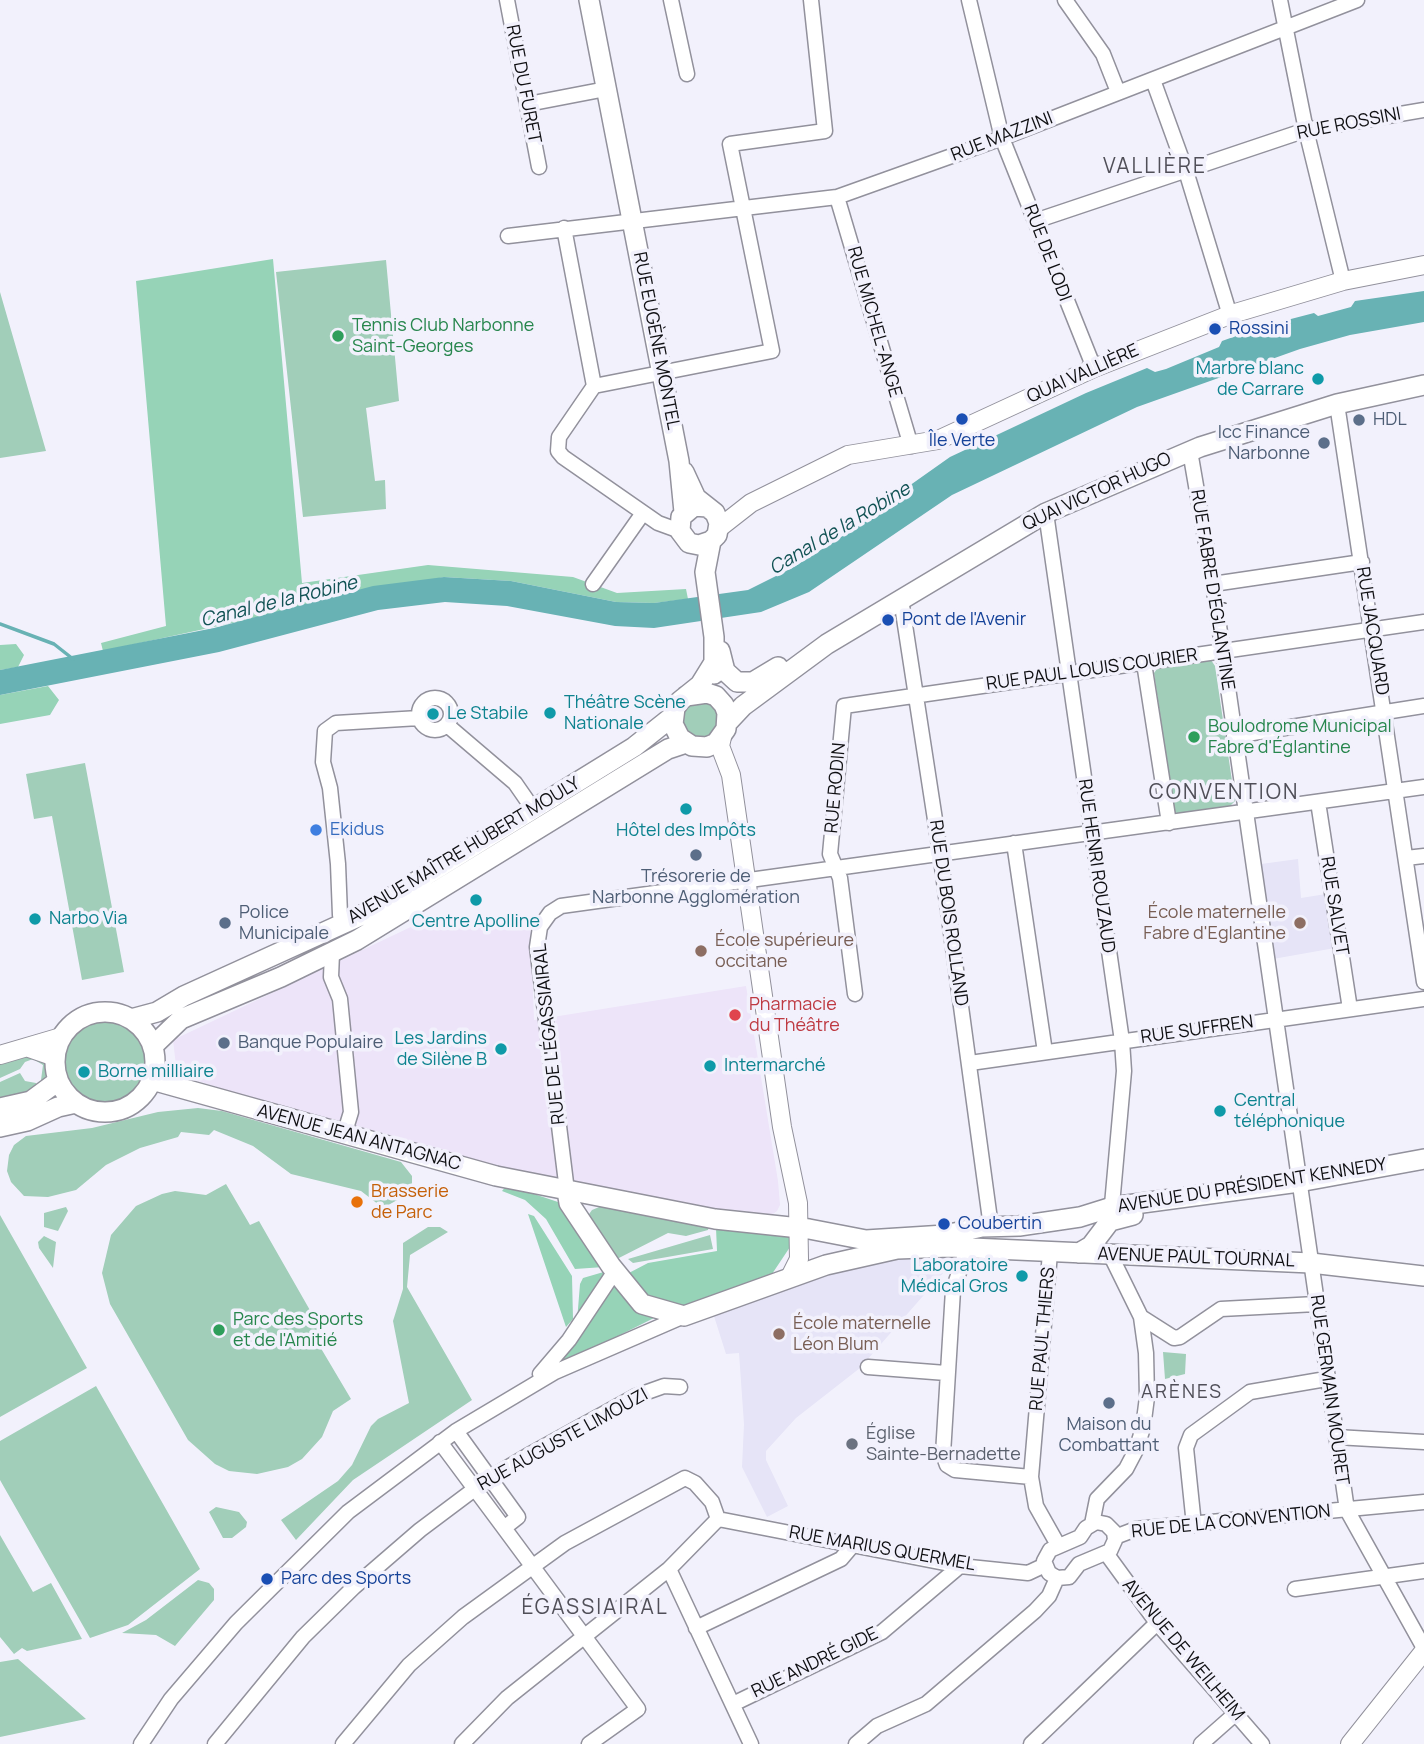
<!DOCTYPE html>
<html>
<head>
<meta charset="utf-8">
<style>
	body { margin:0 }
	canvas { display:block; background:#f2f1fc }
</style>
</head>
<body>
<canvas width="1424" height="1744"></canvas>
<script>
const ctx = document.querySelector('canvas').getContext('2d');
ctx.lineJoin = 'round';
function fillPath(path, color) {
  ctx.fillStyle = color;
  ctx.fill(path, 'evenodd');
}
function toPath(rows) {
  const path = new Path2D();
  for (const r of rows) {
    if (r.length === 3) {
      path.moveTo(r[0] + r[2], r[1]);
      path.arc(r[0], r[1], r[2], 0, 2 * Math.PI);
      continue;
    }
    path.moveTo(r[0], r[1]);
    for (let i = 2; i < r.length; i += 2) path.lineTo(r[i], r[i + 1]);
  }
  return path;
}
function trace(path, color, width, dash) {
  ctx.strokeStyle = color;
  ctx.lineWidth = width;
  ctx.lineCap = dash ? 'butt' : 'round';
  ctx.setLineDash(dash || []);
  ctx.stroke(path);
}
function write(font, color, halo, rows, align = 'center') {
  ctx.font = font + ' Manrope,sans-serif';
  ctx.lineWidth = 7;
  ctx.setLineDash([]);
  ctx.textBaseline = 'middle';
  ctx.strokeStyle = halo;
  ctx.fillStyle = color;
  for (const [text, x, y, turn = 0] of rows) {
    ctx.save();
    ctx.translate(x, y);
    ctx.rotate((+turn || 0) * Math.PI / 180);
    ctx.textAlign = isNaN(turn) ? turn : align;
    if (halo) ctx.strokeText(text, 0, 0);
    ctx.fillText(text, 0, 0);
    ctx.restore();
  }
}
fillPath(toPath([
	[530,916,534,1020,746,986,778,1181,780,1205,777,1211,766,1219,596,1192,387,1143,177,1074,173,1040,415,925]
]), '#ede4f9');
fillPath(toPath([
	[1298,859,1301,898,1326,894,1335,948,1273,959,1261,864],
	[958,1256,860,1368,796,1418,766,1451,766,1460,788,1506,767,1517,742,1467,744,1424,739,1353,726,1354,713,1313,878,1258]
]), '#e6e4f7');
fillPath(toPath([
	[386,260,399,401,366,408,375,481,385,480,386,509,303,517,276,272],
	[0,292,46,451,0,458],
	[1211,660,1215,666,1235,801,1230,806,1178,814,1174,811,1154,673,1157,669],
	[700,719,19],
	[85,763,124,972,82,980,52,816,34,819,26,774],
	[105,1062,40],
	[33,1055,47,1062,49,1068,45,1084,41,1080,43,1065,33,1059,25,1062,20,1069,0,1078,0,1062],
	[20,1073,25,1081,36,1083,37,1090,0,1099,0,1082],
	[198,1108,222,1111,401,1162,412,1176,412,1183,408,1194,383,1208,361,1191,291,1174,253,1146,214,1130,209,1135,181,1132,178,1137,140,1148,106,1165,76,1190,48,1197,24,1196,11,1182,7,1171,9,1155,14,1145,26,1136,92,1128,158,1112],
	[226,1184,250,1225,259,1221,327,1340,319,1345,351,1399,333,1411,322,1437,302,1459,288,1467,257,1474,229,1471,215,1464,188,1440,110,1304,102,1273,111,1235,136,1206,162,1194,175,1191,206,1195],
	[604,1205,710,1223,708,1230,686,1236,668,1233,613,1261,587,1217,592,1210],
	[66,1207,68,1211,58,1231,44,1227,44,1213],
	[0,1215,87,1368,0,1417],
	[428,1227,440,1227,448,1232,410,1255,407,1287,472,1400,353,1480,296,1540,281,1520,338,1481,352,1465,371,1426,378,1419,409,1403,393,1321,403,1289,403,1243],
	[710,1235,713,1249,633,1263,628,1259],
	[44,1236,56,1242,53,1268,39,1248,38,1242],
	[1163,1352,1186,1354,1185,1374,1165,1379],
	[96,1386,200,1569,128,1625,90,1638,0,1480,0,1441],
	[216,1507,239,1512,247,1522,246,1527,232,1538,223,1538,209,1512],
	[0,1535,33,1592,51,1583,82,1639,27,1651,22,1648,14,1654,0,1637],
	[198,1580,209,1583,214,1589,214,1600,175,1646,156,1635,122,1633,146,1620],
	[18,1659,86,1719,0,1737,0,1662]
]), '#a1ceb9');
fillPath(toPath([
	[273,259,302,583,428,565,573,577,617,593,686,589,688,599,654,603,616,602,511,581,444,577,103,651,101,643,166,626,136,281],
	[16,644,24,655,18,667,0,670,0,645],
	[48,686,59,700,50,715,0,724,0,695],
	[507,1185,558,1202,568,1210,604,1267,575,1269,546,1219,525,1200,502,1191],
	[528,1214,534,1216,572,1276,573,1319,566,1327],
	[716,1228,793,1232,790,1247,768,1280,681,1311,657,1307,625,1275,648,1263,717,1251],
	[607,1271,577,1321,580,1284,583,1278],
	[614,1277,656,1317,556,1367]
]), '#96d3b7');
fillPath(toPath([
	[1424,291,1424,322,1350,335,1300,349,1137,407,952,495,809,592,761,612,654,628,615,626,507,606,445,602,378,610,219,652,0,695,0,670,214,628,373,586,444,577,511,581,616,602,654,603,748,590,794,567,874,516,875,510,950,457,1086,393,1147,368,1155,372,1166,369,1219,347,1222,341,1264,326,1314,313,1318,316,1351,307,1355,301]
]), '#68b2b4');
trace(toPath([
	[0,624,54,644,73,659]
]), '#68b2b4', 3.5);
const minor = toPath([
	[507,0,539,167],
	[671,0,687,74],
	[969,0,1002,138,1094,368],
	[1065,0,1103,54,1118,92],
	[1280,0,1306,130,1343,281],
	[1153,80,1186,171,1228,309,1232,314],
	[528,104,606,89],
	[837,197,911,446],
	[1035,221,1306,130,1424,110],
	[564,228,594,386,559,437,558,451,563,457,658,523,680,531],
	[508,236,837,197,1002,138,1357,0],
	[594,386,772,351,730,144,825,131,811,0],
	[1337,404,1424,982],
	[1190,451,1213,584,1347,1510,1424,1648],
	[1046,513,1122,1041,1124,1071,1111,1216],
	[593,584,643,513],
	[1213,584,1362,562],
	[901,599,940,852,991,1227],
	[1144,663,1169,823],
	[435,714,16],
	[447,725,515,783,533,809],
	[1234,736,1424,706],
	[1318,802,1350,1009],
	[1014,843,1045,1052],
	[1406,858,1424,856],
	[344,924,340,915,338,864,330,788,323,762,325,731,336,723,419,718],
	[332,953,331,977,340,999,351,1112,344,1135],
	[855,994,840,878,830,854,844,706,1424,622],
	[970,1063,1424,999],
	[567,1191,537,947,540,927,550,913,561,906,1424,787],
	[967,1249,953,1290,943,1454,947,1465,955,1470,1031,1477],
	[1050,1253,1031,1477,1036,1506,1058,1545],
	[1141,1317,1174,1338,1180,1337,1221,1309,1316,1304],
	[868,1367,946,1373],
	[540,1374,569,1340,615,1271],
	[1336,1437,1424,1442],
	[440,1442,504,1528,518,1517,456,1431],
	[718,1519,960,1566,1028,1573,1045,1565],
	[1096,1522,1106,1524,1114,1532,1115,1540,1110,1551,1079,1564,1069,1577,1057,1578,1049,1573,1044,1561,1050,1550,1080,1537,1086,1528,1096,1522],
	[1092,1524,1097,1499,1126,1469,1136,1450,1143,1428,1147,1397,1146,1353,1141,1317,1110,1254],
	[1194,1525,1186,1448,1191,1435,1250,1392,1326,1379],
	[504,1528,638,1709,589,1744],
	[1115,1537,1136,1529,1424,1502],
	[1106,1553,1157,1623,1262,1744],
	[669,1569,751,1744],
	[1295,1589,1424,1571],
	[696,1628,841,1559,852,1546],
	[733,1704,882,1632,960,1566],
	[141,1744,171,1699,236,1623,348,1512,456,1431,555,1372,684,1316],
	[215,1744,303,1637,354,1587,420,1530,488,1479,527,1456,636,1396,664,1386,680,1387],
	[343,1744,409,1665,463,1617,565,1543,685,1478,695,1483,712,1502,718,1519],
	[462,1744,507,1698,669,1569,718,1519],
	[856,1744,877,1726,926,1704,1035,1611,1049,1596,1057,1578],
	[1031,1744,1157,1623],
	[1201,1744,1235,1714]
]);
const tertiary = toPath([
	[719,528,751,503,848,455,938,440,1094,368,1232,314,1343,281,1424,265],
	[722,737,720,746,731,775,782,1127,798,1203,799,1259,790,1277],
	[29,1048,55,1057],
	[0,1055,61,1037],
	[1350,1744,1424,1651]
]);
const secondary = toPath([
	[589,0,679,461,684,512],
	[684,472,696,498,715,513,719,523,717,535,711,541,699,545,689,543,680,531,681,517,694,506,707,507],
	[711,541,705,572,714,637,714,674],
	[720,651,725,671,737,682,753,682,778,667],
	[686,696,707,693,716,696,724,705,727,713,726,729,716,743,707,747,692,746,680,738,673,724,675,708,680,701,700,685,713,664],
	[728,722,743,706,827,644,1046,513,1200,447,1337,404,1424,385],
	[105,1062,50],
	[131,1019,157,1012,184,996,362,915,634,747,673,716],
	[153,1046,181,1019,281,977,357,940,668,749,686,743],
	[152,1080,496,1176,715,1219,809,1229,866,1240,945,1235,982,1227,1019,1226,1080,1217,1112,1207,1299,1182,1424,1159],
	[0,1108,31,1101,58,1081],
	[0,1127,27,1121,58,1107,76,1103],
	[567,1191,569,1203,611,1266,642,1304,684,1316,826,1265,897,1249,949,1247,1311,1263,1424,1276],
	[1079,1253,1091,1246,1110,1221,1133,1215]
]);
trace(minor, '#92919c', 17);
trace(tertiary, '#92919c', 20);
trace(secondary, '#92919c', 22);
trace(minor, '#fff', 14);
trace(tertiary, '#fff', 18);
trace(secondary, '#fff', 19);
for (const [x, y, r, color] of [
	[1215,329,7,"#1a4fb4"],
	[338,336,7,"#2e9e5b"],
	[1318,379,7,"#0f9aa8"],
	[962,419,7,"#1a4fb4"],
	[1359,420,7,"#5c6f8a"],
	[1324,443,7,"#5c6f8a"],
	[888,620,7,"#1a4fb4"],
	[550,713,7,"#0f9aa8"],
	[433,714,7,"#0f9aa8"],
	[1194,737,7,"#2e9e5b"],
	[686,809,7,"#0f9aa8"],
	[316,830,7,"#3f7fe0"],
	[696,855,7,"#5c6f8a"],
	[476,900,7,"#0f9aa8"],
	[35,919,7,"#0f9aa8"],
	[225,923,7,"#5c6f8a"],
	[1300,923,7,"#8d6e63"],
	[701,951,7,"#8d6e63"],
	[735,1015,7,"#e0444e"],
	[224,1043,7,"#5c6f8a"],
	[501,1049,7,"#0f9aa8"],
	[710,1066,7,"#0f9aa8"],
	[84,1072,7,"#0f9aa8"],
	[1220,1111,7,"#0f9aa8"],
	[357,1202,7,"#e8710a"],
	[944,1224,7,"#1a4fb4"],
	[1022,1276,7,"#0f9aa8"],
	[219,1330,7,"#2e9e5b"],
	[779,1334,7,"#8d6e63"],
	[1109,1403,7,"#5c6f8a"],
	[852,1444,7,"#6b7280"],
	[267,1579,7,"#1a4fb4"]
]) {
  const dot = new Path2D();
  dot.arc(x, y, r, 0, 2 * Math.PI);
  ctx.fillStyle = color;
  ctx.fill(dot);
  trace(dot, '#f2f1fc', 2.5);
}
write('18px', '#0f0f12', '#f2f1fc', [
	["RUE DU FURET",523,84,79],
	["RUE ROSSINI",1349,124,-11],
	["RUE MAZZINI",1002,137,-21],
	["RUE DE LODI",1047,253,69],
	["RUE MICHEL-ANGE",874,322,74],
	["RUE EUGÈNE MONTEL",656,341,79],
	["QUAI VALLIÈRE",1083,374,-24],
	["QUAI VICTOR HUGO",1097,492,-25],
	["RUE FABRE D'ÉGLANTINE",1212,590,81],
	["RUE JACQUARD",1372,631,81],
	["RUE PAUL LOUIS COURIER",1092,670,-8],
	["RUE RODIN",836,788,-85],
	["AVENUE MAÎTRE HUBERT MOULY",464,851,-31],
	["RUE HENRI ROUZAUD",1096,866,82],
	["RUE SALVET",1334,906,81],
	["RUE DU BOIS ROLLAND",948,913,82],
	["RUE SUFFREN",1197,1030,-8],
	["RUE DE L'ÉGASSIAIRAL",550,1034,-96],
	["AVENUE JEAN ANTAGNAC",359,1138,15],
	["AVENUE DU PRÉSIDENT KENNEDY",1252,1186,-9],
	["AVENUE PAUL TOURNAL",1196,1258,2],
	["RUE PAUL THIERS",1043,1339,-85],
	["RUE GERMAIN MOURET",1329,1390,82],
	["RUE AUGUSTE LIMOUZI",563,1440,-29],
	["RUE DE LA CONVENTION",1231,1522,-6],
	["RUE MARIUS QUERMEL",882,1549,10],
	["AVENUE DE WEILHEIM",1183,1650,50],
	["RUE ANDRÉ GIDE",815,1663,-26]
]);
write('18px', '#27864d', '#f2f1fc', [
	["Tennis Club Narbonne",352,326],
	["Saint-Georges",352,347],
	["Boulodrome Municipal",1208,727],
	["Fabre d'Églantine",1208,748],
	["Parc des Sports",233,1320],
	["et de l'Amitié",233,1341]
], 'left');
write('18px', '#164399', '#f2f1fc', [
	["Rossini",1229,329],
	["Île Verte",962,441,"center"],
	["Pont de l'Avenir",902,620],
	["Coubertin",958,1224],
	["Parc des Sports",281,1579]
], 'left');
write('18px', '#0d838f', '#f2f1fc', [
	["Marbre blanc",1304,369,"right"],
	["de Carrare",1304,390,"right"],
	["Théâtre Scène",564,703],
	["Nationale",564,724],
	["Le Stabile",447,714],
	["Hôtel des Impôts",686,831,"center"],
	["Narbo Via",49,919],
	["Centre Apolline",476,922,"center"],
	["Les Jardins",487,1039,"right"],
	["de Silène B",487,1060,"right"],
	["Intermarché",724,1066],
	["Borne milliaire",98,1072],
	["Central",1234,1101],
	["téléphonique",1234,1122],
	["Laboratoire",1008,1266,"right"],
	["Médical Gros",1008,1287,"right"]
], 'left');
write('18px', '#4e5e75', '#f2f1fc', [
	["HDL",1373,420],
	["Icc Finance",1310,433,"right"],
	["Narbonne",1310,454,"right"],
	["Trésorerie de",696,877,"center"],
	["Narbonne Agglomération",696,898,"center"],
	["Police",239,913],
	["Municipale",239,934],
	["Banque Populaire",238,1043],
	["Maison du",1109,1425,"center"],
	["Combattant",1109,1446,"center"]
], 'left');
write('18px', '#366cbe', '#f2f1fc', [
	["Ekidus",330,830]
], 'left');
write('18px', '#785e54', '#f2f1fc', [
	["École maternelle",1286,913,"right"],
	["Fabre d'Eglantine",1286,934,"right"],
	["École supérieure",715,941],
	["occitane",715,962],
	["École maternelle",793,1324],
	["Léon Blum",793,1345]
], 'left');
write('18px', '#be3a42', '#f2f1fc', [
	["Pharmacie",749,1005],
	["du Théâtre",749,1026]
], 'left');
write('18px', '#c56008', '#f2f1fc', [
	["Brasserie",371,1192],
	["de Parc",371,1213]
], 'left');
write('18px', '#5b616d', '#f2f1fc', [
	["Église",866,1434],
	["Sainte-Bernadette",866,1455]
], 'left');
write('italic 19px', '#115254', '#f2f1fc', [
	["Canal de la Robine",840,529,-31],
	["Canal de la Robine",279,602,-14]
]);
ctx.letterSpacing = '2px';
write('19px', '#504f58', '#f2f1fc', [
	["ARÈNES",1182,1393]
]);
ctx.letterSpacing = '0px';
ctx.letterSpacing = '2px';
write('21px', '#504f58', '#f2f1fc', [
	["VALLIÈRE",1155,167],
	["CONVENTION",1224,793],
	["ÉGASSIAIRAL",595,1608]
]);
ctx.letterSpacing = '0px';
</script>
</body>
</html>
